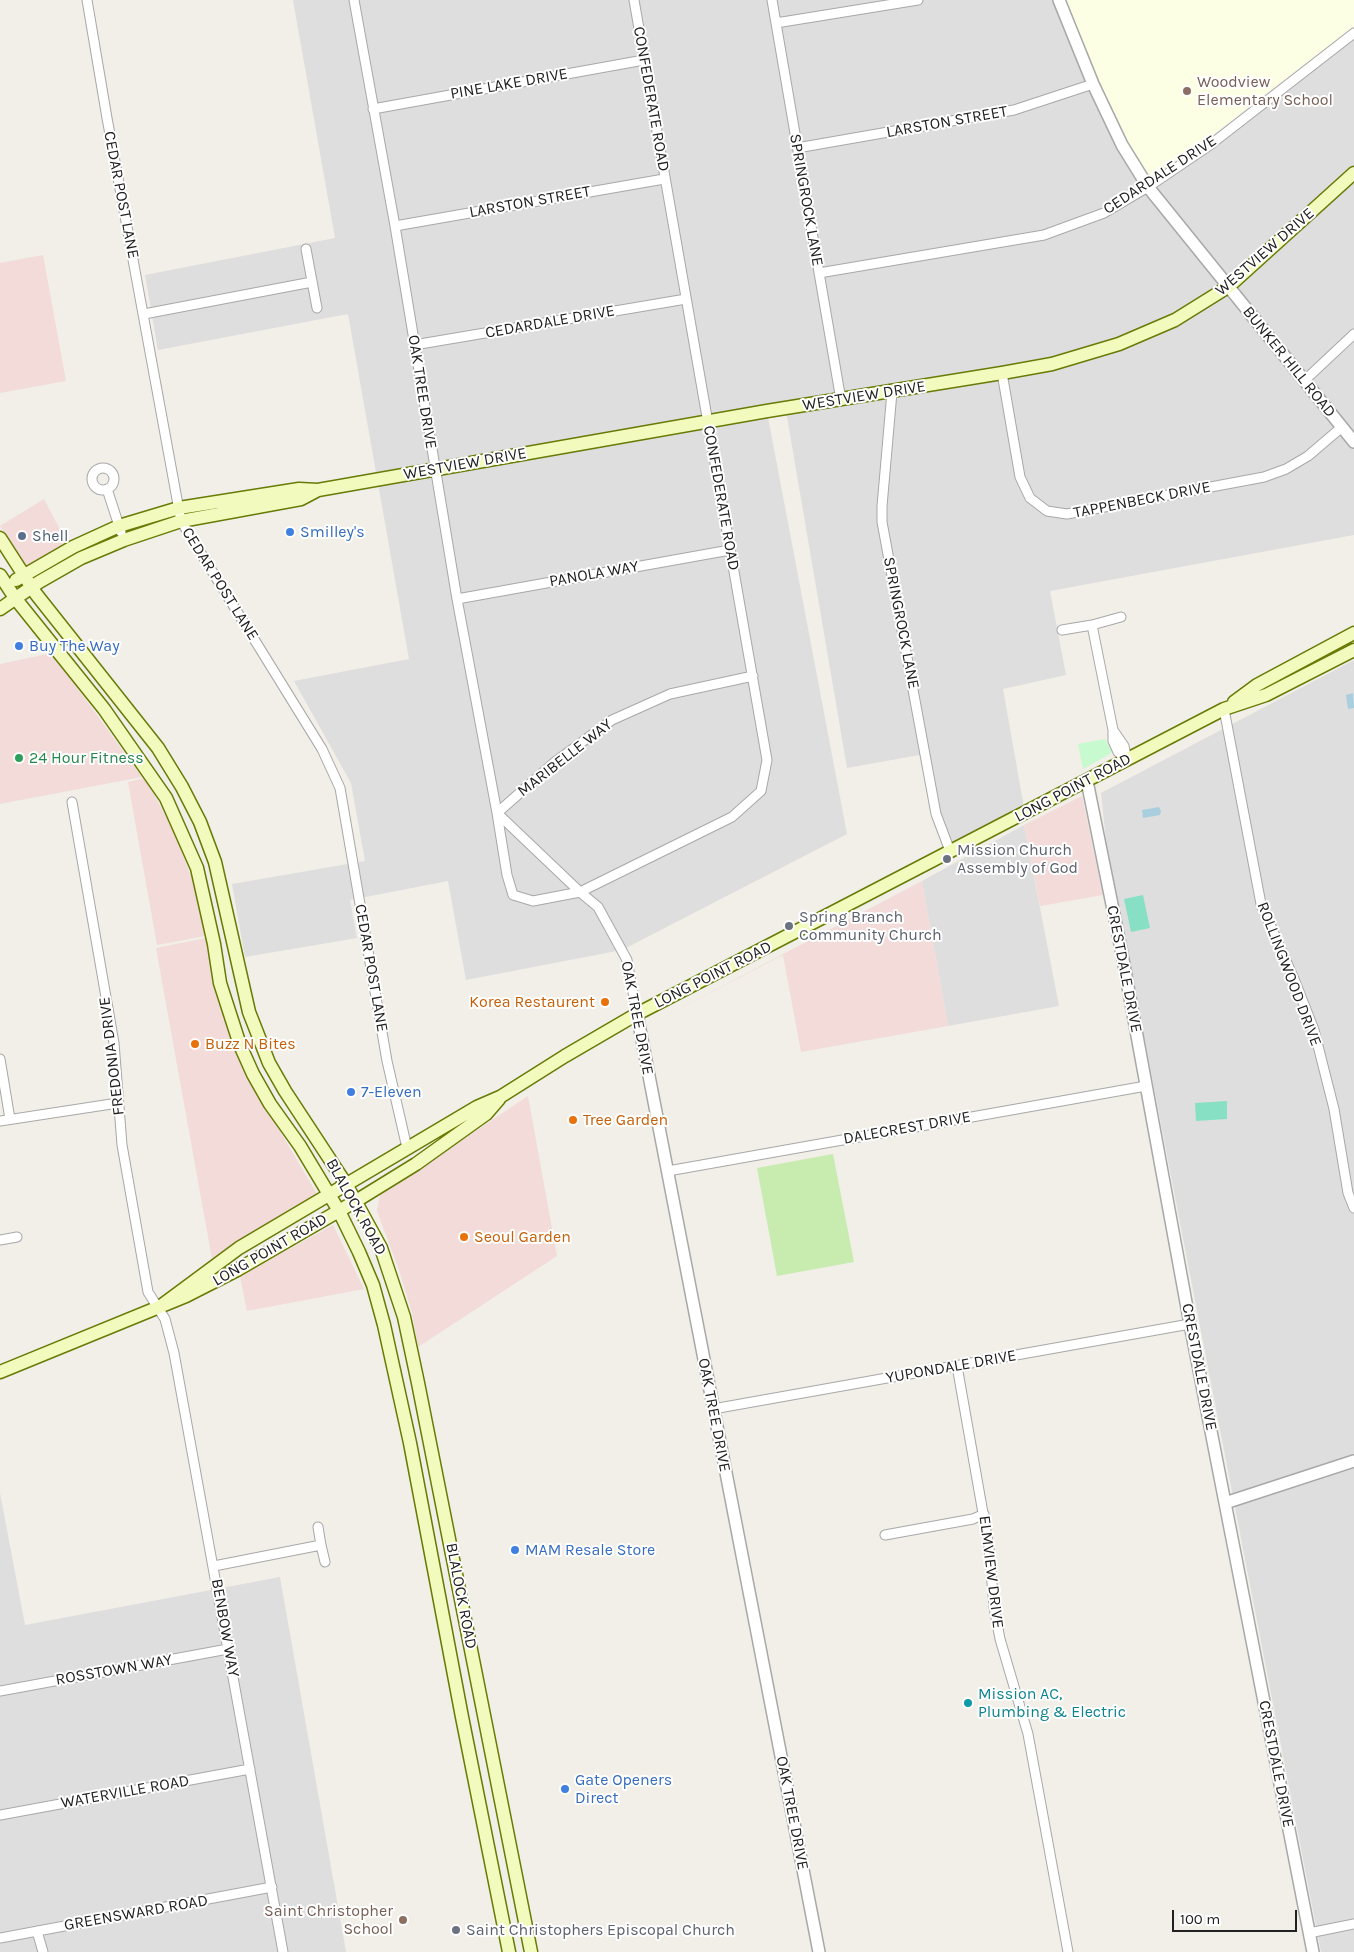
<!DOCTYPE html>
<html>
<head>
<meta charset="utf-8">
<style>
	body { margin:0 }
	#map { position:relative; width:1354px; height:1952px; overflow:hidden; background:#f1efe8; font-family:Karla,sans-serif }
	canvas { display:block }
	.scale { position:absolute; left:1172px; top:1910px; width:125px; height:22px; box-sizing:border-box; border:2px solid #212121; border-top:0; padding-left:6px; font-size:15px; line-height:18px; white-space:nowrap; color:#212121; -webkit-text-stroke:4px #fff; paint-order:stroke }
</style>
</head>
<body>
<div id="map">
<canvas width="1354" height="1952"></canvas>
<div class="scale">100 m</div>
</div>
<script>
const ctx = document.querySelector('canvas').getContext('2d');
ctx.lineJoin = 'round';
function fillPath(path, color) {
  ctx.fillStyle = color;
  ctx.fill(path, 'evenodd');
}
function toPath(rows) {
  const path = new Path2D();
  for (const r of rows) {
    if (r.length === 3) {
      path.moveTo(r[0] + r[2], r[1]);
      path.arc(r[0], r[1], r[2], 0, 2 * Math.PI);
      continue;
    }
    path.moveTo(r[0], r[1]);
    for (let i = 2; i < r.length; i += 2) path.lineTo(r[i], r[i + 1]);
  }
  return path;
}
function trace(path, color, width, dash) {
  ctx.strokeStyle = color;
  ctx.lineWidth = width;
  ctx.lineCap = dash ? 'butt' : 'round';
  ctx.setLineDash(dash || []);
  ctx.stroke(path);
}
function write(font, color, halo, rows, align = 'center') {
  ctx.font = font + ' Karla,sans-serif';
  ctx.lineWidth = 4;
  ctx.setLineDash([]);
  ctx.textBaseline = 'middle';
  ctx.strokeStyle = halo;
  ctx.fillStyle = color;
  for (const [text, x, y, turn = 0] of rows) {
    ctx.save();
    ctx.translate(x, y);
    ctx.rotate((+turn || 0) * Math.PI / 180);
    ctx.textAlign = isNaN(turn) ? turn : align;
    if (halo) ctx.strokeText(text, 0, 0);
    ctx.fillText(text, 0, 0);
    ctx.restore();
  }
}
fillPath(toPath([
	[293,0,1059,0,1148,186,1354,33,1354,535,1050,591,1066,675,1003,689,1025,813,950,851,936,814,925,754,847,768,786,411,767,412,847,834,622,950,466,980,448,881,350,900,357,938,245,957,232,884,365,861,351,783,294,681,409,659,348,314,158,350,145,275,335,238],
	[1354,660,1354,1952,1321,1952,1106,840,1101,793],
	[1024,825,1059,1006,948,1026,922,881],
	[0,1493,25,1625,280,1577,346,1952,0,1952]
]), '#dfdede');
fillPath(toPath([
	[43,255,66,381,0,393,0,263],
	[44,499,67,543,27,567,0,526],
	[52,653,142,777,0,804,0,664],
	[145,778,173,829,192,879,205,936,157,945,128,782],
	[1082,796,1103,895,1040,906,1024,825],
	[922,881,948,1026,801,1052,783,955,656,1021],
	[206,938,225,1019,252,1084,317,1194,212,1259,156,948],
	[528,1096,557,1256,418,1347,412,1313,399,1270,377,1211,380,1195],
	[333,1225,364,1289,247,1311,240,1276]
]), '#f2dbd8');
fillPath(toPath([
	[1065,0,1354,0,1354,26,1206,140,1149,178,1127,142,1099,82]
]), '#fdffe4');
fillPath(toPath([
	[833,1154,854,1262,777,1276,757,1168]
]), '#c8ebaf');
fillPath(toPath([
	[1105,739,1112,751,1110,754,1083,769,1078,744]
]), '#c7face');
fillPath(toPath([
	[1143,895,1150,928,1131,932,1124,899],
	[1227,1101,1227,1119,1196,1121,1195,1103]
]), '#87e0c3');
fillPath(toPath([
	[1353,693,1354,708,1348,709,1346,695],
	[1159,807,1161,811,1160,815,1143,818,1142,810]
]), '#a9cfdf');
const minor = toPath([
	[87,0,107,118,181,521,322,749,340,788,387,1061,407,1148],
	[354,0,395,226,457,599,497,813,580,892,598,907,627,960,637,1014],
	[634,0,767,760,761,791,732,817,580,892,533,901,513,895,507,875,497,813,555,762,612,720,670,694,753,676],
	[772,0,841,400],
	[776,23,918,0],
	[373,109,644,60],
	[797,148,1014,110,1093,84],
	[395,226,664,179],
	[306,249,317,308],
	[819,273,1044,235,1104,213,1148,187,1210,145,1354,33],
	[144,314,312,282],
	[414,345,686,299],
	[1002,373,1020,477,1030,498,1047,511,1067,514,1264,477,1286,469,1308,456,1342,427],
	[1305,380,1354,334],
	[892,392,882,506,882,522,936,814,950,851],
	[103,479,11],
	[107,489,121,532],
	[457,599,730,550],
	[1092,625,1113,730,1113,741,1118,752,1127,760,1124,746,1113,730],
	[1062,630,1092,625,1121,617],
	[1224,709,1261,904,1294,979,1314,1030,1334,1109,1348,1193,1354,1208],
	[72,802,114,1043,122,1145,148,1292,165,1319,174,1353,283,1952],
	[0,1059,10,1119],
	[0,1121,118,1103],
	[668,1171,1146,1086],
	[0,1240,17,1237],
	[957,1366,989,1547,994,1607,1000,1639,1028,1734,1068,1952],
	[713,1409,1190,1324],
	[318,1527,321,1545],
	[885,1535,973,1519,984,1514],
	[214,1566,321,1545,325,1562],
	[0,1691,228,1649],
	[0,1815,250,1769],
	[37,1931,43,1952],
	[1309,1933,1354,1924],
	[0,1938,272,1887]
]);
const tertiary = toPath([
	[1059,0,1093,84,1122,145,1148,187,1354,442],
	[1087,781,1122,954,1190,1324,1313,1952],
	[637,1014,819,1952],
	[1225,1503,1354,1461]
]);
const secondary = toPath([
	[0,538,36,594,158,748,182,787,200,822,215,862,249,1012,269,1063,285,1091,346,1184,381,1248,404,1317,418,1383,531,1952],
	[0,575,15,598,104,709,166,798,197,868,214,944,220,983,240,1045,253,1074,270,1104,300,1146,339,1211,359,1252,373,1285,384,1325,410,1443,462,1717,509,1952],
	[16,580,73,547,119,526,179,508,299,489,318,490,767,411,1002,373,1052,364,1119,344,1175,320,1228,287,1354,173],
	[0,609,39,582,81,558,124,540,181,521,301,499,318,490],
	[1234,702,1257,685,1354,633],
	[158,1308,239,1248,477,1107,500,1097,565,1056,637,1014,1224,709,1266,695,1354,650],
	[0,1372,186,1296,237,1270,356,1201,416,1164,486,1114,499,1099]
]);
trace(minor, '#a8a8a8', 11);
trace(tertiary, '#a8a8a8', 14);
trace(secondary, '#677b05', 15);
trace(minor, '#fff', 9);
trace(tertiary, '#fff', 11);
trace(secondary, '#f3fabe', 12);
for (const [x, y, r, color] of [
	[1187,91,5,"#8d6e63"],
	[290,532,5,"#3f7fe0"],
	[22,536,5,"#5c6f8a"],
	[19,646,5,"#3f7fe0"],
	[19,758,5,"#2e9e5b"],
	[947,859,5,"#6b7280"],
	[789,926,5,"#6b7280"],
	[605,1002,5,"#e8710a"],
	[195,1044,5,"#e8710a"],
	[351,1092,5,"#3f7fe0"],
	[573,1120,5,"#e8710a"],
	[464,1237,5,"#e8710a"],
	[515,1550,5,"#3f7fe0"],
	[968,1703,5,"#0f9aa8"],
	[565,1789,5,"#3f7fe0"],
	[403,1920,5,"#8d6e63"],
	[456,1930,5,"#6b7280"]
]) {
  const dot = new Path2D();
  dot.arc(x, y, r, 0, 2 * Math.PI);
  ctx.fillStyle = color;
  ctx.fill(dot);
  trace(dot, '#fff', 2);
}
write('16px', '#785e54', '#fff', [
	["Woodview",1197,82],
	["Elementary School",1197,100],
	["Saint Christopher",393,1911,"right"],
	["School",393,1929,"right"]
], 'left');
write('16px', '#212121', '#fff', [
	["PINE LAKE DRIVE",509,84,-10],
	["CONFEDERATE ROAD",651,99,80],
	["LARSTON STREET",947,122,-10],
	["CEDARDALE DRIVE",1160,175,-33],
	["CEDAR POST LANE",121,195,79],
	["SPRINGROCK LANE",806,200,80],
	["LARSTON STREET",530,202,-10],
	["WESTVIEW DRIVE",1265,252,-41],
	["CEDARDALE DRIVE",550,322,-10],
	["BUNKER HILL ROAD",1289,362,51],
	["OAK TREE DRIVE",422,392,81],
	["WESTVIEW DRIVE",864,396,-9],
	["WESTVIEW DRIVE",465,464,-10],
	["CONFEDERATE ROAD",721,498,80],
	["TAPPENBECK DRIVE",1142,500,-11],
	["PANOLA WAY",594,574,-10],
	["CEDAR POST LANE",220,584,58],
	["SPRINGROCK LANE",901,623,79],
	["MARIBELLE WAY",565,758,-38],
	["LONG POINT ROAD",1073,788,-28],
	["CEDAR POST LANE",371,968,80],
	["CRESTDALE DRIVE",1124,969,79],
	["ROLLINGWOOD DRIVE",1289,974,69],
	["LONG POINT ROAD",713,975,-27],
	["OAK TREE DRIVE",637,1018,79],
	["FREDONIA DRIVE",112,1056,-97],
	["DALECREST DRIVE",907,1128,-10],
	["BLALOCK ROAD",356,1207,61],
	["LONG POINT ROAD",270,1250,-30],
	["YUPONDALE DRIVE",951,1367,-10],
	["CRESTDALE DRIVE",1199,1367,79],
	["OAK TREE DRIVE",714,1415,79],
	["ELMVIEW DRIVE",991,1572,83],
	["BLALOCK ROAD",461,1596,79],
	["BENBOW WAY",225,1628,80],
	["ROSSTOWN WAY",114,1670,-10],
	["CRESTDALE DRIVE",1276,1764,79],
	["WATERVILLE ROAD",125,1792,-10],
	["OAK TREE DRIVE",792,1813,79],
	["GREENSWARD ROAD",136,1913,-10]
]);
write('16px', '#366cbe', '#fff', [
	["Smilley's",300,532],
	["Buy The Way",29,646],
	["7-Eleven",361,1092],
	["MAM Resale Store",525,1550],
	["Gate Openers",575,1780],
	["Direct",575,1798]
], 'left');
write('16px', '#4e5e75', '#fff', [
	["Shell",32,536]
], 'left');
write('16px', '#27864d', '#fff', [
	["24 Hour Fitness",29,758]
], 'left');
write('16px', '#5b616d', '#fff', [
	["Mission Church",957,850],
	["Assembly of God",957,868],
	["Spring Branch",799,917],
	["Community Church",799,935],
	["Saint Christophers Episcopal Church",466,1930]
], 'left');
write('16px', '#c56008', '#fff', [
	["Korea Restaurent",595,1002,"right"],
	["Buzz N Bites",205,1044],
	["Tree Garden",583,1120],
	["Seoul Garden",474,1237]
], 'left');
write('16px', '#0d838f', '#fff', [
	["Mission AC,",978,1694],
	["Plumbing & Electric",978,1712]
], 'left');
</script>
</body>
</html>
